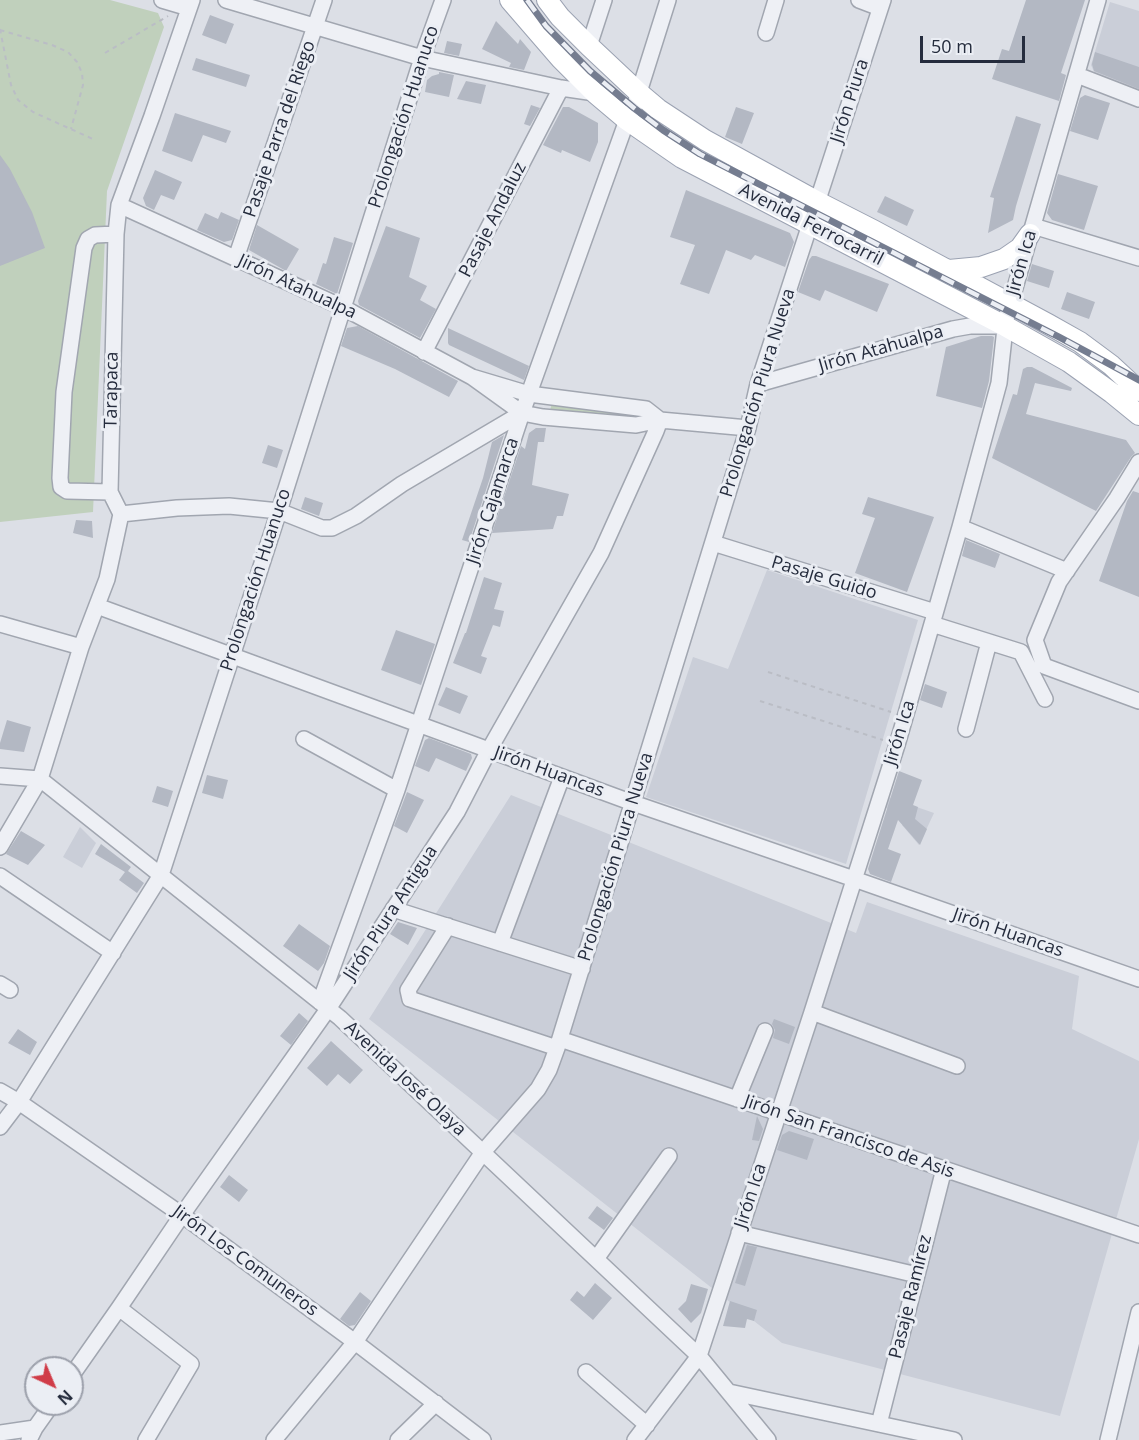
<!DOCTYPE html>
<html>
<head>
<meta charset="utf-8">
<style>
	body { margin:0 }
	#map { position:relative; width:1139px; height:1440px; overflow:hidden; background:#dcdfe6; font-family:"Open Sans",sans-serif }
	canvas { display:block }
	.north { position:absolute; left:24px; top:1356px; width:60px; height:60px; box-sizing:border-box; background:#ebeef4; border:2px solid #9ca0ab; border-radius:50%; rotate:136deg; font-size:16px; font-weight:700; line-height:24px; text-align:center; color:#252c3d }
	.north::after { content:''; display:block; margin:auto; width:21px; height:27px; background:#d03c48; clip-path:polygon(50% 0,100% 100%,50% 72%,0 100%) }
	.scale { position:absolute; left:920px; top:36px; width:105px; height:27px; box-sizing:border-box; border:3px solid #252c3d; border-top:0; padding-left:8px; font-size:18px; line-height:21px; white-space:nowrap; color:#252c3d; -webkit-text-stroke:4px #ebeef4; paint-order:stroke }
</style>
</head>
<body>
<div id="map">
<canvas width="1139" height="1440"></canvas>
<div class="north">N</div>
<div class="scale">50 m</div>
</div>
<script>
const ctx = document.querySelector('canvas').getContext('2d');
ctx.lineJoin = 'round';
function fillPath(path, color) {
  ctx.fillStyle = color;
  ctx.fill(path, 'evenodd');
}
function toPath(rows) {
  const path = new Path2D();
  for (const r of rows) {
    path.moveTo(r[0], r[1]);
    for (let i = 2; i < r.length; i += 2) path.lineTo(r[i], r[i + 1]);
  }
  return path;
}
function trace(path, color, width, dash) {
  ctx.strokeStyle = color;
  ctx.lineWidth = width;
  ctx.lineCap = dash ? 'butt' : 'round';
  ctx.setLineDash(dash || []);
  ctx.stroke(path);
}
function write(font, color, halo, rows, align = 'center') {
  ctx.font = font + ' "Open Sans",sans-serif';
  ctx.lineWidth = 6;
  ctx.setLineDash([]);
  ctx.textBaseline = 'middle';
  ctx.strokeStyle = halo;
  ctx.fillStyle = color;
  for (const [text, x, y, turn = 0] of rows) {
    ctx.save();
    ctx.translate(x, y);
    ctx.rotate((+turn || 0) * Math.PI / 180);
    ctx.textAlign = isNaN(turn) ? turn : align;
    if (halo) ctx.strokeText(text, 0, 0);
    ctx.fillText(text, 0, 0);
    ctx.restore();
  }
}
fillPath(toPath([
	[1110,2,1139,11,1139,90,1095,74,1091,65],
	[767,570,918,620,846,864,646,797,693,657,728,669],
	[511,795,856,933,867,902,1079,976,1072,1029,1139,1061,1139,1139,1060,1416,782,1343,369,1019],
	[888,797,934,813,919,845,902,825,906,816,886,808],
	[80,827,96,843,82,868,63,857]
]), '#caced8');
fillPath(toPath([
	[0,0,110,0,158,13,164,27,107,191,93,512,0,522],
	[552,400,634,411,648,418,649,421,550,412]
]), '#c0d0bc');
fillPath(toPath([
	[1026,0,1085,0,1061,73,1066,75,1059,101,992,79,1002,49,1009,51],
	[210,15,234,24,226,44,202,35],
	[496,21,518,44,520,39,531,52,524,70,509,67,511,63,482,49],
	[447,41,462,44,459,56,444,53],
	[1095,52,1139,67,1139,89,1094,71,1092,64],
	[196,58,250,75,246,87,192,70],
	[439,72,454,75,449,97,425,92,427,80,432,76,439,74],
	[466,81,486,85,481,104,457,99],
	[1085,95,1110,103,1098,140,1070,131,1080,98],
	[531,105,540,108,530,126,524,124],
	[563,107,569,107,598,123,598,142,590,162,562,150,561,153,543,145],
	[736,107,754,113,742,144,725,137],
	[175,113,231,131,226,143,203,135,192,162,162,151],
	[1016,116,1041,124,1016,206,1013,220,988,233,994,198,990,197],
	[0,155,10,169,32,212,45,248,0,266],
	[155,170,182,182,174,200,161,195,154,210,146,206,143,198],
	[1058,174,1098,186,1084,230,1052,220,1047,213],
	[686,190,790,233,794,242,785,267,755,255,751,260,726,250,709,294,680,284,695,245,670,237],
	[885,196,914,210,907,226,877,212],
	[221,212,239,220,232,240,224,242,197,230,205,213,218,219],
	[257,225,299,249,286,271,249,250],
	[386,226,420,238,409,277,427,286,420,300,436,309,420,338,359,305,358,301],
	[334,237,353,243,337,294,316,284,323,263,326,264],
	[812,256,816,256,889,284,877,312,825,290,820,301,798,292,809,260],
	[1032,264,1054,271,1049,288,1027,281],
	[1067,292,1095,302,1089,319,1061,309],
	[358,326,458,381,449,397,395,369,341,346,347,328],
	[448,328,529,366,524,380,449,345,448,343],
	[981,336,992,336,994,337,989,381,982,408,936,396,946,347],
	[1027,367,1032,367,1072,388,1071,391,1035,383,1026,414,1126,440,1135,453,1131,457,1096,511,992,458,1013,394,1017,395,1023,369],
	[536,428,546,428,544,442,538,442,532,485,569,494,563,516,557,516,553,529,492,533,521,446,525,449,529,433],
	[504,435,469,542,462,540,483,478,492,442],
	[268,445,283,450,277,468,262,463],
	[1133,491,1139,493,1139,597,1099,581,1127,501],
	[305,497,323,503,319,516,301,509],
	[868,497,934,517,907,592,855,573,875,518,862,514],
	[76,520,92,521,93,538,73,533],
	[966,540,1000,554,995,568,962,556],
	[484,577,502,583,494,609,504,611,500,627,493,625,481,656,487,658,481,674,453,663,465,633,466,633],
	[396,630,435,644,421,685,381,670],
	[925,684,947,692,942,708,920,700],
	[446,687,468,696,460,714,438,705],
	[7,720,31,727,24,752,0,749,0,743],
	[429,738,471,754,472,758,466,771,436,758,429,772,415,766,425,740],
	[899,771,922,780,913,805,918,807,915,819,927,829,920,845,898,820,888,849,901,854,891,882,870,874,868,869],
	[207,775,228,780,223,799,202,793],
	[157,786,173,791,168,807,152,802],
	[407,792,424,800,407,833,394,826],
	[21,831,45,845,28,865,6,854],
	[101,844,131,867,128,871,144,883,137,893,119,880,125,872,95,854],
	[398,922,417,928,408,945,390,934],
	[299,924,330,946,324,963,318,971,283,946],
	[299,1013,308,1021,291,1045,280,1036],
	[774,1019,795,1027,789,1044,773,1038,775,1030,772,1024],
	[18,1029,37,1042,30,1055,8,1043],
	[331,1041,363,1070,350,1084,338,1074,327,1086,307,1068],
	[757,1116,763,1129,759,1141,752,1140],
	[789,1131,814,1139,807,1160,777,1150,782,1135],
	[229,1175,248,1190,239,1202,220,1187],
	[597,1206,613,1218,604,1230,588,1218],
	[747,1245,757,1247,745,1286,735,1283],
	[595,1283,612,1298,593,1320,570,1300,577,1291,584,1297],
	[691,1284,708,1289,701,1313,691,1323,678,1309,686,1301],
	[360,1292,371,1301,355,1325,349,1326,340,1319],
	[730,1301,757,1310,754,1321,747,1319,745,1328,723,1326]
]), '#b3b8c3');
const minor = toPath([
	[162,0,189,8],
	[226,0,422,58,561,88,595,93],
	[859,0,880,8],
	[766,33,776,0],
	[589,46,604,0],
	[1077,75,1139,99],
	[119,205,342,307,472,377,522,413,543,417,636,425,660,420,748,428],
	[1033,226,1139,258],
	[236,258,324,0],
	[424,352,561,88],
	[758,384,953,329,970,326,1002,326],
	[1139,462,1117,498,1059,582,1035,640,1044,666,1139,701],
	[110,492,67,491,61,487,60,478,64,392,84,248,88,239,95,235,116,234],
	[121,514,177,508,229,506,279,511,322,528,332,528,356,516,402,484,522,413],
	[960,527,1067,571],
	[713,543,935,612],
	[97,606,633,803,854,879,1139,979],
	[0,624,81,647],
	[932,624,1021,652,1045,699],
	[966,729,989,642],
	[304,739,397,790],
	[0,776,40,779,340,1018,699,1356,768,1440],
	[0,847,40,779,81,647,107,579,121,514,110,492,116,234,119,205,152,116,192,0],
	[0,876,113,953],
	[393,909,582,969],
	[448,926,408,990,410,999,557,1048],
	[500,943,562,777],
	[0,984,10,990],
	[320,1002,397,790,522,413,627,120,634,108,668,0],
	[812,1012,957,1066],
	[560,1039,1139,1235],
	[0,1091,19,1102,182,1215,355,1342,483,1440],
	[737,1099,765,1031],
	[0,1127,19,1102,161,875,279,511,422,58,443,0],
	[739,1233,917,1275],
	[596,1259,669,1156],
	[119,1308,191,1364,146,1440],
	[586,1372,647,1425],
	[72,1375,119,1308,182,1215,328,1009,457,812,489,750,601,553,656,431,660,420,646,409,529,394,472,377],
	[729,1392,954,1440],
	[879,1424,944,1169],
	[0,1433,35,1428],
	[29,1440,35,1428,52,1404],
	[274,1440,355,1342,483,1152,538,1089,549,1070,557,1048,748,428,758,384,883,0],
	[398,1440,436,1403],
	[635,1440,699,1356,812,1012,897,745,960,527,999,383,1006,319,1098,0],
	[1108,1440,1139,1312]
]);
const major = toPath([
	[510,0,561,59,595,93,627,120,682,158,1005,326,1069,362,1112,393,1139,415],
	[547,0,560,17,589,46,639,93,658,109,705,140,818,202,873,230,1048,324,1080,342,1111,365,1139,391],
	[949,270,981,267,1004,259,1020,248,1030,234]
]);
trace(minor, '#a1a6b0', 18);
trace(major, '#9ba2b2', 22);
trace(toPath([
	[0,29,11,85,18,100,33,112,95,140],
	[0,30,52,45,68,52,77,62,82,73,83,85,71,129],
	[105,53,168,16],
	[768,672,891,712],
	[760,701,883,740]
]), '#babdc5', 2, [4.5, 4.5]);
trace(minor, '#eef0f5', 15);
trace(major, '#fff', 20);
const rail = toPath([
	[527,0,546,26,590,71,634,108,663,130,700,154,1059,337,1139,380]
]);
trace(rail, '#757d90', 7);
trace(rail, '#ebeef4', 4.5, [14]);
write('18px', '#252c3d', '#ebeef4', [
	["Jirón Piura",850,101,-72],
	["Prolongación Huanuco",404,117,-72],
	["Pasaje Parra del Riego",280,129,-71],
	["Pasaje Andaluz",493,220,-63],
	["Avenida Ferrocarril",811,225,27],
	["Jirón Ica",1022,263,-74],
	["Jirón Atahualpa",297,287,25],
	["Jirón Atahualpa",881,349,-16],
	["Tarapaca",112,390,-89],
	["Prolongación Piura Nueva",758,393,-73],
	["Jirón Cajamarca",493,501,-72],
	["Pasaje Guido",824,578,17],
	["Prolongación Huanuco",256,580,-72],
	["Jirón Ica",900,733,-73],
	["Jirón Huancas",549,772,20],
	["Prolongación Piura Nueva",616,857,-73],
	["Jirón Piura Antigua",391,913,-57],
	["Jirón Huancas",1008,933,19],
	["Avenida José Olaya",405,1079,43],
	["Jirón San Francisco de Asis",849,1137,19],
	["Jirón Ica",751,1196,-72],
	["Jirón Los Comuneros",245,1261,36],
	["Pasaje Ramírez",911,1297,-76]
]);
</script>
</body>
</html>
